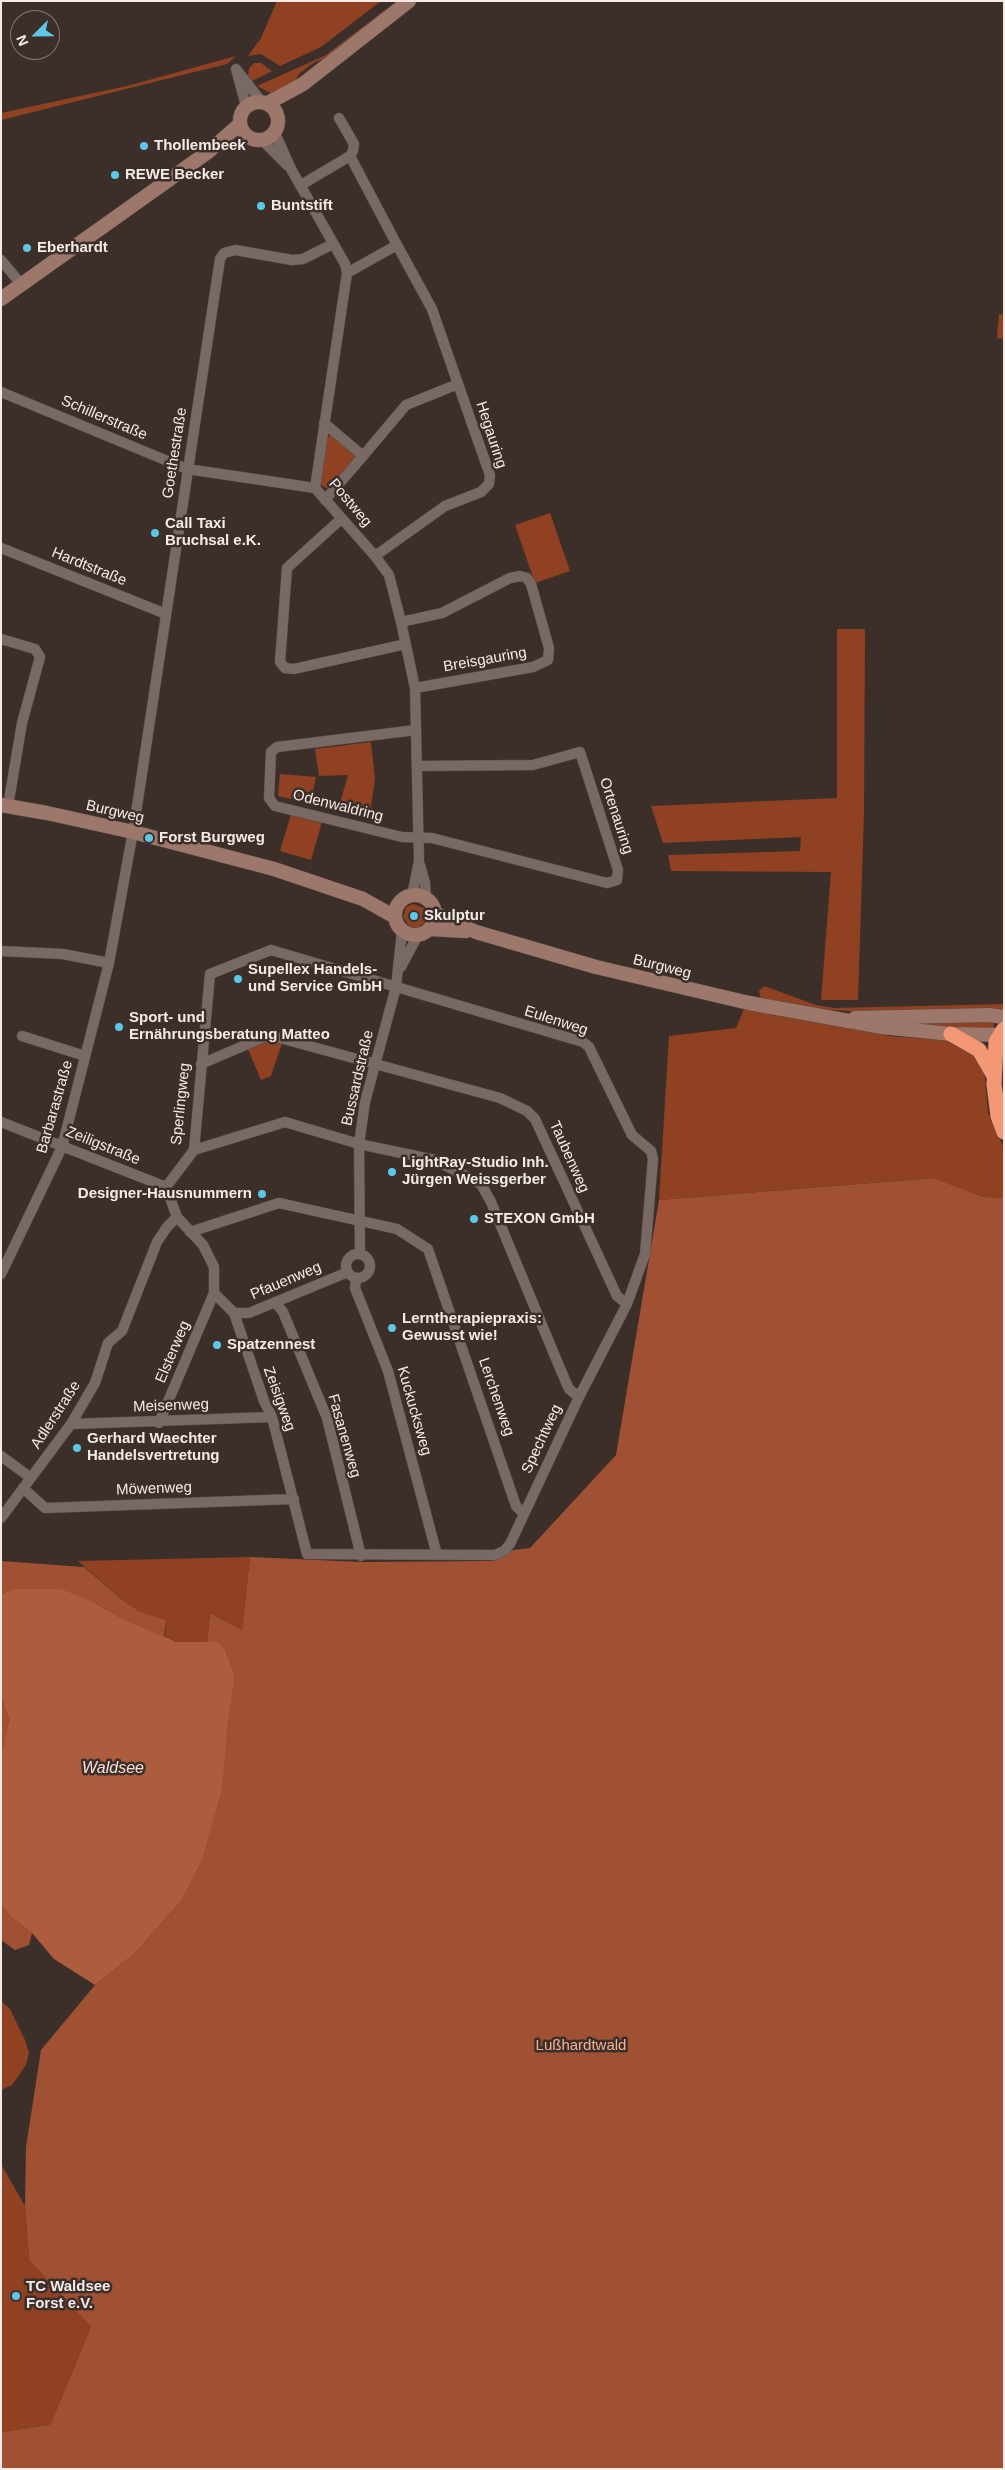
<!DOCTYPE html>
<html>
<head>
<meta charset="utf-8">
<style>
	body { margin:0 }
	#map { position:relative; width:1005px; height:2470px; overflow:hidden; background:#3c2f2a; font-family:Arial,sans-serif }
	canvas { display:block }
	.frame { position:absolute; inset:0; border:2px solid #f4ebe8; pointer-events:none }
	.north { position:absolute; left:10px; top:10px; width:50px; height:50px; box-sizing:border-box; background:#3c2f2a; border:1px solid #867a76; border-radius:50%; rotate:247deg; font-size:14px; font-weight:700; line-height:20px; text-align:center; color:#f4ebe8 }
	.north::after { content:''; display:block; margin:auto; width:18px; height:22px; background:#5cc7e8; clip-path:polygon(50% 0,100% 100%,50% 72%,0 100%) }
</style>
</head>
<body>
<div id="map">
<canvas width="1005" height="2470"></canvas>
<div class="frame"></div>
<div class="north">N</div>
</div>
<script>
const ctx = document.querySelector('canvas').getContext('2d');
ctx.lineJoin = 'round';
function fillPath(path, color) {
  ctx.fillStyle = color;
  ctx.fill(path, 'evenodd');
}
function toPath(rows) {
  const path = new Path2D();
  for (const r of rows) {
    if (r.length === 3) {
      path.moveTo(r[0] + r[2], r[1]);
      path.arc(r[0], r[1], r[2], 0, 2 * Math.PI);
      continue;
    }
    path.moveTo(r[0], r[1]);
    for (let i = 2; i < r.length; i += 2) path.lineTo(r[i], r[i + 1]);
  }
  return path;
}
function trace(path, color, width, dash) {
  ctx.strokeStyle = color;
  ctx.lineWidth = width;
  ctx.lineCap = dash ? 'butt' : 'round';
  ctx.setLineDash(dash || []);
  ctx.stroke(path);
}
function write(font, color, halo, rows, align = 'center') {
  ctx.font = font + ' Arial,sans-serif';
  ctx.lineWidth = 5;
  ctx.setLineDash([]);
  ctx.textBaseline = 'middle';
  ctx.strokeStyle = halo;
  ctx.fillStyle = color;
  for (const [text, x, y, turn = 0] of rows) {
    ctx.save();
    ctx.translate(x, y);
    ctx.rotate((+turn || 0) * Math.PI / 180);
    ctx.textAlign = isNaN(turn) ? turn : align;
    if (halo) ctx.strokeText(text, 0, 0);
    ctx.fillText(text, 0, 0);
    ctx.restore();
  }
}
fillPath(toPath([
	[277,1,381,1,321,47,280,66,261,54,248,56,261,38],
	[386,9,388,12,326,58,315,62,300,73,294,82,274,95,257,86,326,55],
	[236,56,227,64,1,120,1,113,127,86],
	[254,63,261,63,272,71,252,81,248,75,249,68],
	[999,314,1004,315,1004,339,997,338],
	[329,436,332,436,354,453,356,457,333,486,327,488,322,486,320,480,326,439],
	[550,513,570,571,535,583,515,525],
	[837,629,865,629,864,814,858,1000,821,1000,831,872,671,871,668,855,800,851,801,837,663,843,651,806,837,798],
	[371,742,375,779,369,819,338,810,348,775,319,776,315,749],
	[280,774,316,777,310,803,278,796],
	[291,814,322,822,311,860,280,851],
	[413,904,424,908,427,916,424,923,417,928,409,926,403,917,406,907],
	[764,986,816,1005,834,1008,1004,1004,1004,1010,865,1012,814,1009,761,1000,759,991],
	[744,1009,854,1026,889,1036,955,1041,970,1048,984,1067,988,1113,1004,1148,1004,1198,984,1197,932,1178,659,1200,669,1036,736,1028],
	[872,1021,993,1021,994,1027,988,1031],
	[270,1039,282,1043,271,1076,261,1080,247,1047],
	[250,1557,242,1630,210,1613,207,1642,178,1642,165,1637,166,1620,139,1611,121,1599,78,1561],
	[1,2001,10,2009,25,2040,29,2053,26,2065,12,2085,1,2090],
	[1,2164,25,2206,29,2260,91,2327,50,2425,1,2432]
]), '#8f4122');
fillPath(toPath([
	[933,1178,984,1197,1004,1198,1004,2469,1,2469,1,2432,50,2425,91,2327,29,2260,25,2206,26,2147,41,2050,95,1985,135,1953,182,1900,201,1863,235,1675,225,1649,219,1642,207,1642,210,1613,242,1630,250,1557,362,1562,493,1561,513,1550,530,1548,616,1455,659,1200],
	[1,1561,84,1567,121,1599,139,1611,166,1620,164,1637,123,1619,95,1603,15,1589,1,1594],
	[1,1696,9,1720,1,1755],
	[1,1904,11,1917,32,1933,29,1945,15,1950,1,1940]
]), '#a15133');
fillPath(toPath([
	[14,1589,61,1589,95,1603,123,1619,177,1642,219,1642,225,1649,235,1675,228,1719,222,1789,201,1863,182,1900,135,1953,95,1985,54,1959,32,1933,11,1917,1,1904,1,1755,9,1720,1,1696,1,1594]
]), '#ae5c3e');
const street = toPath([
	[236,69,261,101],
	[236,69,246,106],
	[339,118,354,144,353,151,350,156],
	[275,133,291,169,345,264,347,273,315,488,375,556,389,575,401,622,415,688,419,861,412,896],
	[262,140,288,166],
	[301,185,350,156,397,245,347,273],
	[397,245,432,309,458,384],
	[1,260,21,284],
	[1,392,187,469,315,488],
	[324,423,363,456,406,405,458,384,490,475,489,484,481,492,445,506,375,556],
	[325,500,363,456],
	[341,519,287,568,280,662,285,668,294,669,406,644],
	[1,548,166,614],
	[401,622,442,613,510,578,520,576,527,578,531,584,549,648,548,660,533,667,415,688],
	[1,639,35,649,40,657,22,723,8,806],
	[416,730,277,747,271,752,269,798,275,806,402,837,432,838,607,883,617,880,618,870,580,752,533,765,417,766],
	[420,865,425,883,426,899],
	[271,950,583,1042,589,1047,632,1135,651,1151,653,1159,645,1254,627,1304,579,1397,510,1544,504,1551,495,1555,307,1554,272,1417,264,1401,234,1313,214,1293,214,1267,203,1245,177,1217,166,1187,194,1150,210,974,271,950],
	[1,951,63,954,109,963],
	[401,967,418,935],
	[22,1036,85,1056],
	[201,1064,269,1035,500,1098,527,1111,535,1119,617,1296,627,1304],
	[1,1122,166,1187],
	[194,1150,285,1122,359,1144,435,1160,481,1184,491,1202,559,1366,569,1389,579,1397],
	[190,1232,279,1203,397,1229,428,1249,516,1506,523,1513],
	[360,1254,359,1144,365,1102,396,987,402,931],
	[358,1266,12],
	[1,1274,62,1147,109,963,134,826,220,259,224,253,235,250,292,260,303,259,333,244],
	[356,1278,355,1288,388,1371,437,1555],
	[275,1302,283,1312,327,1418,361,1556],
	[234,1313,249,1313,348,1272],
	[159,1423,214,1293],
	[71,1424,272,1417],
	[1,1456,31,1478],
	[23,1488,45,1508,294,1499],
	[1,1518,71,1424,95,1383,108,1343,122,1331,157,1242,167,1227,177,1217]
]);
const secondary = toPath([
	[259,121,19],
	[268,103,303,84,409,1],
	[1,299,208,152,240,124],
	[1,805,47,813,133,832,274,869,363,899,395,917],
	[415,915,20],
	[435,913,476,932,596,967,749,1003,882,1027,951,1034,1004,1035],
	[429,929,466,931],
	[855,1018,989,1015,1004,1017]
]);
const highway = toPath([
	[1004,1029,996,1042,994,1084,998,1116,1004,1132],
	[951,1034,979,1050,993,1074]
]);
trace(street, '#594e4a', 11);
trace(secondary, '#594e4a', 15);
trace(highway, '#594e4a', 16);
trace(street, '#786964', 10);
trace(secondary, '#9d7769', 14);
trace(highway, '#f49775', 15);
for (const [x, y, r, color] of [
	[144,146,5,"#5cc7e8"],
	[115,175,5,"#5cc7e8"],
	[261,206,5,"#5cc7e8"],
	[27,248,5,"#5cc7e8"],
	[155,533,5,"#5cc7e8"],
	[149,838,5,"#5cc7e8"],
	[414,916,5,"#5cc7e8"],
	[238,979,5,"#5cc7e8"],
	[119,1027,5,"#5cc7e8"],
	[392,1172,5,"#5cc7e8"],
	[262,1194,5,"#5cc7e8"],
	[474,1219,5,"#5cc7e8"],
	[392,1328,5,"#5cc7e8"],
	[217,1345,5,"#5cc7e8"],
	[77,1448,5,"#5cc7e8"],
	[16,2296,5,"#5cc7e8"]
]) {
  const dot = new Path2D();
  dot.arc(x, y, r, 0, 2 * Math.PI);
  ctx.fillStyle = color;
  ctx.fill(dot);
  trace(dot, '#3c2f2a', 2);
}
write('bold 15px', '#f4ebe8', '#3c2f2a', [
	["Thollembeek",154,146],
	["REWE Becker",125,175],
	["Buntstift",271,206],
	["Eberhardt",37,248],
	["Call Taxi",165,524],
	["Bruchsal e.K.",165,541],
	["Forst Burgweg",159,838],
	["Skulptur",424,916],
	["Supellex Handels-",248,970],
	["und Service GmbH",248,987],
	["Sport- und",129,1018],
	["Ernährungsberatung Matteo",129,1035],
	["LightRay-Studio Inh.",402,1163],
	["Jürgen Weissgerber",402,1180],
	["Designer-Hausnummern",252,1194,"right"],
	["STEXON GmbH",484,1219],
	["Lerntherapiepraxis:",402,1319],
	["Gewusst wie!",402,1336],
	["Spatzennest",227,1345],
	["Gerhard Waechter",87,1439],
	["Handelsvertretung",87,1456],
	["TC Waldsee",26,2287],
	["Forst e.V.",26,2304]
], 'left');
write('15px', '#f4ebe8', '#3c2f2a', [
	["Schillerstraße",104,418,23],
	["Hegauring",491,435,72],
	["Goethestraße",175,453,-81],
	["Postweg",350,503,50],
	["Hardtstraße",89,567,22],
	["Breisgauring",485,660,-10],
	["Odenwaldring",338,806,14],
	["Burgweg",115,812,13],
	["Ortenauring",616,816,72],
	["Burgweg",662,967,14],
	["Eulenweg",556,1021,18],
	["Bussardstraße",358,1078,-77],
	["Sperlingweg",181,1104,-84],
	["Barbarastraße",55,1107,-74],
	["Zeiligstraße",103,1146,22],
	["Taubenweg",569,1157,66],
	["Pfauenweg",286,1281,-23],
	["Elsterweg",173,1352,-67],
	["Lerchenweg",496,1397,71],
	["Zeisigweg",279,1399,70],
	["Meisenweg",171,1406,-2],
	["Kuckucksweg",414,1411,74],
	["Adlerstraße",56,1415,-57],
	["Fasanenweg",344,1436,74],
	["Spechtweg",542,1439,-65],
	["Möwenweg",154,1489,-2]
]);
write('15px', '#f5b098', '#3c2f2a', [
	["Lußhardtwald",581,2046]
]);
write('italic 16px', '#f7dfd6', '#3c2f2a', [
	["Waldsee",113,1769]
]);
</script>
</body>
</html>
